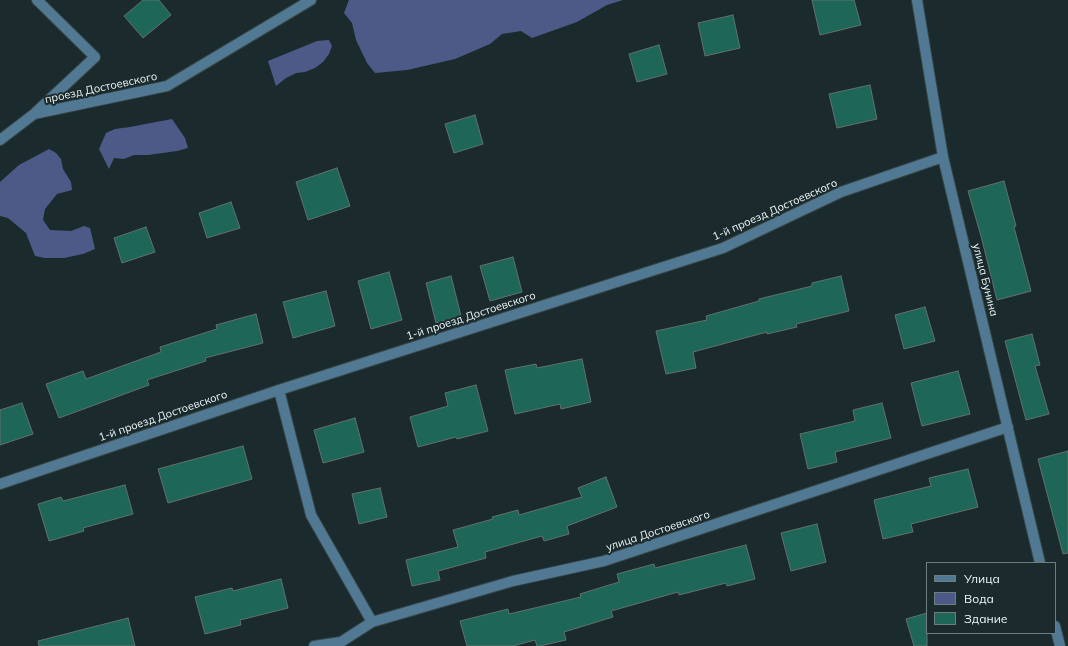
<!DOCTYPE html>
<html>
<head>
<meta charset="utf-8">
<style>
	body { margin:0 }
	#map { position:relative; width:1068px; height:646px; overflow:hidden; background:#1b2b2d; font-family:Mulish,sans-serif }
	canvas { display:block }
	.legend { position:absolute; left:926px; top:562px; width:130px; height:72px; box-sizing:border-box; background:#1b2b2d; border:1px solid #6f7d7e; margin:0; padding:5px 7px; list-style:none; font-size:12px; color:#edf7f8 }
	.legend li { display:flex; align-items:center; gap:8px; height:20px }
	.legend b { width:20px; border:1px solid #6f7d7e }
</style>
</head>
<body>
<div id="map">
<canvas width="1068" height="646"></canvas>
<ul class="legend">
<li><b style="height:5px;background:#527994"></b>Улица</li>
<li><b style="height:11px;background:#4d5a87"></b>Вода</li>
<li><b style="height:11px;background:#1e6657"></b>Здание</li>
</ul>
</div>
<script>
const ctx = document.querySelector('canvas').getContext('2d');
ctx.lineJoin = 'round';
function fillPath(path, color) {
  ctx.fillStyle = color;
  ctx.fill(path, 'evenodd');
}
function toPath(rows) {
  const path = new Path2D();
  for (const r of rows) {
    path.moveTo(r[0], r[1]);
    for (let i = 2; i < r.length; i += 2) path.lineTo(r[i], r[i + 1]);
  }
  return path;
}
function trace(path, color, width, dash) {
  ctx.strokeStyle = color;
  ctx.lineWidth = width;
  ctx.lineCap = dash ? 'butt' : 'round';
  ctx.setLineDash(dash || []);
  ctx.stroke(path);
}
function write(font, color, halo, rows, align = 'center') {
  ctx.font = font + ' Mulish,sans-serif';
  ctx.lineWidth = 4;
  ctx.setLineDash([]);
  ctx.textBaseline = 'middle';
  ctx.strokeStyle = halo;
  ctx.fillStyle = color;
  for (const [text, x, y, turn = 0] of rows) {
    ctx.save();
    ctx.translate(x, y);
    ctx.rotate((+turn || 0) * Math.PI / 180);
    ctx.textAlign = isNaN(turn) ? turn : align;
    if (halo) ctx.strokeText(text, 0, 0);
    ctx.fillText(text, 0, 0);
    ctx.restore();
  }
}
fillPath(toPath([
	[349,0,623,0,607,5,577,22,532,38,521,31,502,34,490,44,455,59,407,70,375,73,367,63,356,40,352,23,344,13],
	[329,40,332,46,329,54,323,62,315,68,305,72,296,73,286,78,276,86,268,61,317,41],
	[172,119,185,138,188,148,177,151,148,155,134,155,124,159,114,158,109,169,99,149,106,133,115,129,130,127],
	[49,149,56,153,61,159,63,169,71,182,72,190,57,194,45,209,43,220,50,230,71,231,84,226,90,228,95,249,83,254,64,258,45,258,35,256,26,233,8,218,0,216,0,182,19,165]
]), '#4d5a87');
const building = toPath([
	[143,0,159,0,171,15,143,38,124,16,143,0],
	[812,0,854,0,861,25,820,35,812,0],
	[733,15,740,48,705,56,698,23,733,15],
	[659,45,667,74,637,82,629,54,659,45],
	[870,85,877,119,837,128,829,94,870,85],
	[475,115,483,144,454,153,445,124,475,115],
	[337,168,350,206,308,220,296,182,337,168],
	[1004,181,1016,226,1014,227,1031,291,997,300,981,236,968,191,1004,181],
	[231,202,240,228,207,238,199,213,231,202],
	[146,227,155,252,122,263,114,238,146,227],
	[513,257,522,292,490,301,480,266,513,257],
	[389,272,402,320,371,329,358,281,389,272],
	[451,276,461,316,436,323,426,283,451,276],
	[841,276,849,311,796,324,797,327,767,334,767,332,693,352,696,368,666,374,656,331,707,320,706,316,759,301,759,299,812,286,812,283,841,276],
	[326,291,335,326,293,338,283,302,326,291],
	[925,307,935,341,904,349,895,315,925,307],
	[256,314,263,343,205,358,206,361,147,380,149,385,59,418,46,384,83,371,86,379,161,352,160,347,217,329,216,325,256,314],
	[1032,334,1040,365,1035,366,1049,414,1026,420,1005,341,1032,334],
	[582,359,591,402,561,409,560,404,515,414,505,370,536,364,537,368,582,359],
	[958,371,970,414,922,426,911,383,958,371],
	[476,385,488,431,457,439,456,437,418,447,410,417,448,406,445,393,476,385],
	[22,403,33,434,0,445,0,410,22,403],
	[882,403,891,438,835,452,837,462,808,469,800,434,855,421,853,410,882,403],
	[355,418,364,452,323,463,314,430,355,418],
	[243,446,252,479,168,503,158,469,243,446],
	[1068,451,1068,553,1063,554,1038,459,1068,451],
	[968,469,978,507,911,524,913,532,883,539,874,500,931,486,929,478,968,469],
	[606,477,617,507,567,526,569,534,544,541,542,536,485,552,486,558,438,571,440,580,412,586,406,560,458,547,453,530,493,519,492,517,518,510,519,515,582,497,578,488,606,477],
	[125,485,133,514,83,528,84,531,49,541,38,504,61,497,63,501,125,485],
	[380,488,387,517,359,524,352,494,380,488],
	[817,524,826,562,791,571,781,533,817,524],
	[746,545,755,579,727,586,726,583,679,595,678,592,611,611,613,617,564,632,566,640,540,646,537,646,535,640,513,646,467,646,460,621,508,609,509,614,581,597,580,594,619,582,617,574,654,564,655,568,746,545],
	[281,579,288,608,240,620,241,625,205,634,195,597,232,588,233,591,281,579],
	[927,613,927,646,914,646,906,619,927,613],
	[128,618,135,646,39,646,38,641,128,618]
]);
fillPath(building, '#1e6657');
trace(building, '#61726d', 1);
const minor = toPath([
	[917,0,943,157,1040,563],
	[34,114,95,57,37,0],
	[0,140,34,114,167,86,311,0],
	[279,390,311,515,372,622],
	[0,484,279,390,723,248,841,192,943,157],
	[1055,626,1060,646],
	[314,646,341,642,372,622,513,581,604,561,1008,427]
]);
trace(minor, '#384849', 12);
trace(minor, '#527994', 10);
write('11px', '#edf7f8', '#1b2b2d', [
	["проезд Достоевского",101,88,-12],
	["1-й проезд Достоевского",775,210,-24],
	["улица Бунина",985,280,76],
	["1-й проезд Достоевского",471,316,-18],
	["1-й проезд Достоевского",163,416,-19],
	["улица Достоевского",658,531,-18]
]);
</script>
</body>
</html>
